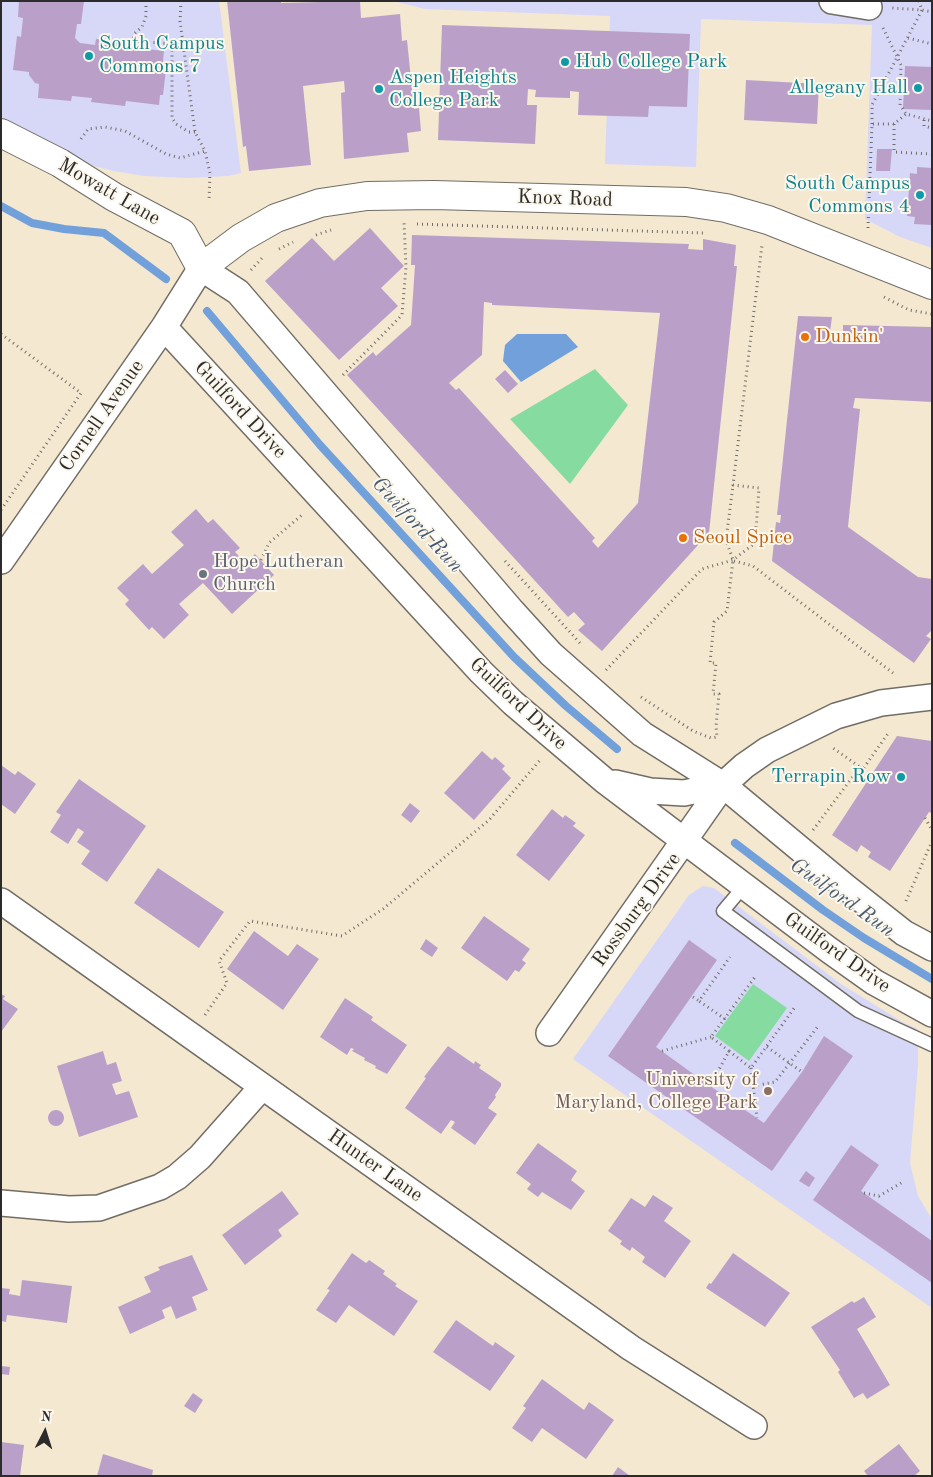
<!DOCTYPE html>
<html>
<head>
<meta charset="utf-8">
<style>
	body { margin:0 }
	#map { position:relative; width:933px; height:1477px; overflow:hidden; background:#f4e8d0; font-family:"Old Standard TT",serif }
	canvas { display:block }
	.frame { position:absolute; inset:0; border:2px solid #2b2b2b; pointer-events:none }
	.north { position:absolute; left:20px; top:1407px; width:50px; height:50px; -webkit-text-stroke:4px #fbf7ec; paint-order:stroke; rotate:5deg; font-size:14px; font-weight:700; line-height:20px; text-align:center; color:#2b2b2b }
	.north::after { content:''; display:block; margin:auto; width:18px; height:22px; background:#2b2b2b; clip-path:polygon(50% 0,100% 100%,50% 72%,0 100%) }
</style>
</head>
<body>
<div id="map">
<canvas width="933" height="1477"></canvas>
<div class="frame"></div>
<div class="north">N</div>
</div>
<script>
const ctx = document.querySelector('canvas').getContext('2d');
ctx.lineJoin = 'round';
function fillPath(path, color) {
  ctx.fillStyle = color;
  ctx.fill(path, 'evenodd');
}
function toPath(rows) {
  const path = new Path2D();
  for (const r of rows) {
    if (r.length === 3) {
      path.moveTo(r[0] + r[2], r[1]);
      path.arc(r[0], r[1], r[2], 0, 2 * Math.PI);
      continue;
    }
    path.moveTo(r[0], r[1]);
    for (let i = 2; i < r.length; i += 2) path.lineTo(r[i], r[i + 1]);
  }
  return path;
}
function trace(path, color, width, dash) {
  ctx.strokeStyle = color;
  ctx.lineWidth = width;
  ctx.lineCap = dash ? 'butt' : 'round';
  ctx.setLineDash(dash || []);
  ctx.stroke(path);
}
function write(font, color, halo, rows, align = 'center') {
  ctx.font = font + ' "Old Standard TT",serif';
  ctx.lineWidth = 4;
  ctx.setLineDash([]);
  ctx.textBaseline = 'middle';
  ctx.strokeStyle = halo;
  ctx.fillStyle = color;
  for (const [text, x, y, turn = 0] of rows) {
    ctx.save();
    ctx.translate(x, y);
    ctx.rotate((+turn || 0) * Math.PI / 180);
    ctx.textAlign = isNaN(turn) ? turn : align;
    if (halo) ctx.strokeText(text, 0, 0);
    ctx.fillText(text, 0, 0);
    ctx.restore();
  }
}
fillPath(toPath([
	[1,1,219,1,241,173,228,176,188,178,144,176,114,171,1,143],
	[393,1,932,1,932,248,900,237,865,219,872,25,701,19,696,167,605,164,610,16,425,9],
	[703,886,714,888,841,984,904,1023,916,1028,918,1032,918,1065,910,1163,918,1196,932,1219,932,1308,573,1059,689,895]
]), '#d7d7f8');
fillPath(toPath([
	[595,369,628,405,570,484,510,419],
	[753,984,787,1008,749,1061,715,1036]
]), '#86dca0');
fillPath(toPath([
	[517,334,566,334,578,347,521,382,503,361,505,345]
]), '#72a0da');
trace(toPath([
	[1,206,32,223,64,229,104,233,166,279],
	[207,311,320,445,514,657,566,706,617,749],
	[735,843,823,910,864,938,932,979]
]), '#72a0da', 8);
fillPath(toPath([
	[19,1,84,1,81,24,77,24,75,38,80,43,95,45,96,39,132,43,131,47,164,51,163,61,167,61,163,95,160,95,159,105,126,101,125,106,91,102,92,98,72,96,71,101,38,98,39,84,35,83,29,75,29,72,13,70,17,36,21,37,23,18,18,17],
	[227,1,281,1,281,3,360,1,361,18,400,14,402,41,407,40,414,109,419,108,421,131,407,133,409,152,344,159,341,93,345,92,344,81,303,86,311,165,249,171,246,146,243,147],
	[442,25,690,34,687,107,649,106,648,117,578,115,579,92,570,91,570,98,535,97,536,90,528,89,527,105,537,105,535,144,438,140],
	[905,66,932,67,932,110,903,109],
	[746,80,819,84,817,124,744,120],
	[877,149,892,149,890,171,876,171],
	[917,167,932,168,932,225,914,224,915,217,907,216,910,173,917,174],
	[370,228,404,266,381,288,398,306,339,360,265,281,312,238,334,261],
	[412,235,689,244,688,249,703,250,703,239,736,245,734,266,737,266,709,533,602,651,578,630,585,624,574,612,568,617,347,375,373,352,376,356,411,325,415,265,411,265],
	[484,302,492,303,492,305,660,313,638,503,598,548,592,541,595,538,459,388,456,390,449,383,482,355],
	[798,316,832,317,830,332,843,332,843,325,932,327,932,402,855,398,853,408,860,409,848,527,918,577,932,579,932,630,926,636,931,639,914,663,772,561,776,522,780,523,781,515,777,515],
	[505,370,518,384,508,393,495,379],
	[196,509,208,523,213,519,240,548,235,552,246,563,255,554,274,575,232,614,203,583,179,604,189,615,164,639,152,627,149,630,125,604,129,600,117,588,143,564,152,574,184,545,171,532],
	[897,736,932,741,932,813,929,812,890,871,868,857,871,852,861,845,857,852,832,835],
	[482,751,492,760,495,757,505,766,502,769,511,778,474,820,444,793],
	[1,765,15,775,18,771,36,784,15,814,1,804],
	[79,779,146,826,107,882,81,864,90,851,77,842,84,832,78,828,68,844,50,832,61,815,56,812],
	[410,803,420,811,411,823,401,815],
	[552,809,563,818,565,815,576,823,573,826,585,835,549,881,516,855],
	[158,868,224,912,199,948,134,903],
	[484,916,530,949,522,960,526,963,519,972,515,970,507,981,461,948],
	[254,931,288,956,297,944,319,959,283,1010,227,969],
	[426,939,438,948,432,957,420,949],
	[689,940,717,960,656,1047,710,1086,764,1123,802,1072,824,1036,853,1056,772,1171,608,1056],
	[1,994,5,996,3,999,18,1009,1,1032],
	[345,998,373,1017,371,1020,407,1045,387,1074,375,1068,376,1066,364,1060,365,1058,352,1051,354,1049,351,1048,347,1055,320,1037],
	[448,1046,474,1064,475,1061,481,1065,479,1068,501,1083,501,1086,495,1095,496,1097,488,1108,497,1114,475,1145,451,1128,455,1122,451,1120,441,1134,405,1108,426,1078,424,1077],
	[103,1051,107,1065,116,1062,122,1081,112,1084,116,1095,129,1091,138,1117,79,1137,57,1066],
	[56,1118,8],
	[538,1143,577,1171,571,1180,585,1191,571,1210,542,1192,538,1197,527,1189,531,1184,516,1173],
	[851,1145,879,1165,861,1191,932,1241,932,1283,813,1200],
	[806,1171,815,1178,809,1187,799,1181],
	[282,1191,299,1214,278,1230,282,1236,245,1265,222,1235],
	[653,1195,673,1208,664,1221,691,1241,665,1278,642,1262,645,1257,632,1247,630,1251,620,1244,622,1241,608,1231,631,1198,645,1207],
	[352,1253,366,1263,369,1260,385,1271,383,1274,397,1284,395,1286,418,1301,394,1336,349,1305,336,1323,316,1310,330,1290,327,1289],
	[733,1253,790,1293,765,1327,706,1288,709,1283,711,1284],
	[192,1255,208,1290,192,1297,197,1310,176,1319,171,1306,162,1310,165,1318,130,1334,118,1307,151,1292,144,1277,160,1270,158,1267],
	[22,1280,72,1286,67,1323,7,1315,6,1322,1,1321,1,1288,10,1289,9,1294,20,1296],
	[864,1297,876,1317,857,1329,890,1385,867,1399,863,1393,854,1398,838,1372,840,1370,811,1327,852,1301,854,1303],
	[456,1320,493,1346,495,1342,515,1356,490,1391,433,1352],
	[1,1366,10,1367,9,1375,1,1374],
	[542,1379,584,1410,589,1402,614,1420,586,1459,542,1428,532,1442,512,1428,526,1408,523,1406],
	[193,1393,203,1400,195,1413,184,1406],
	[1,1442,24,1445,20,1476,1,1475],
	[899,1444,920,1471,914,1476,868,1476,864,1471],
	[103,1454,153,1470,152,1476,97,1476],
	[618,1467,630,1476,612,1476]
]), '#baa0c8');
const service = toPath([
	[744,886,723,911,858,1011,932,1045]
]);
const minor = toPath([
	[832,1,869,7],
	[164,327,481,672,513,703,605,781,829,950,874,982,932,1014],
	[1,561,164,327,201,268,238,292,512,611,551,654,642,734,723,785,847,888,904,933,932,948],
	[615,783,650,791,684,793,723,785],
	[1,901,631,1348,754,1426],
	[549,1033,723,785,744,766,767,750,836,716,881,703,932,697],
	[1,1203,69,1209,99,1208,160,1187,177,1177,200,1157,262,1087]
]);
const tertiary = toPath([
	[1,133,60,163,114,197,182,233,201,268,241,238,276,218,320,203,367,196,434,195,686,202,726,208,768,220,932,285]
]);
trace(service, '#716d65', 15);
trace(minor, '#716d65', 28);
trace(tertiary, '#716d65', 30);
trace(toPath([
	[146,1,146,16,142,27,134,34,133,41,172,44,172,118,176,124,189,132,195,132],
	[181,1,180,21,195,132,205,151,210,173,209,200],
	[919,1,922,10,932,12],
	[883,28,901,65,900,105,906,114,932,121],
	[908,38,932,44],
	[924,120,924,126,932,128],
	[872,124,872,105,922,10,892,8],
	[894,124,894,152,932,154],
	[81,139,88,129,105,127,125,131,166,154,180,158,205,151],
	[417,224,703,233],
	[868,228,872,124,894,124,906,114],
	[316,235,331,230],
	[279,249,293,242],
	[251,270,262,258],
	[884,297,909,310,932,314],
	[1,334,81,393,1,510],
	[343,375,402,315,406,267,404,223],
	[261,560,269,543,303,514],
	[505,561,580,643],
	[734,561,753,566,893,673],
	[606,670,702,569,733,560,755,543,759,488,733,485,762,245],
	[641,697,693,731,711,738,717,737,716,726,719,694,713,694,716,663,710,663,714,622,727,611,733,560,726,540,733,485],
	[860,767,863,769,889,732],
	[925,818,932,830],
	[813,830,860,767,833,748],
	[906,901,932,841],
	[693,997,699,1001],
	[205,1015,227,983,219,961,250,921,342,936,383,909,489,820,541,759],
	[725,1019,699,1001,730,957],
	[767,1047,802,1072],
	[662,1051,711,1037],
	[729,1051,711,1037,755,977],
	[751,1068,757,1118],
	[710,1086,729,1051,751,1068,795,1007],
	[753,1086,775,1082,819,1025],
	[864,1193,879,1196,903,1182]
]), '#716d65', 3, [1, 4]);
trace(service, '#fff', 12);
trace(minor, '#fff', 25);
trace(tertiary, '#fff', 28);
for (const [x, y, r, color] of [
	[89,56,5,"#0f9aa8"],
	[565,62,5,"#0f9aa8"],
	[918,88,5,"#0f9aa8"],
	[379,89,5,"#0f9aa8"],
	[920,195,5,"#0f9aa8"],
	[805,337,5,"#e8710a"],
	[683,538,5,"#e8710a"],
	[203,574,5,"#6b7280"],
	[901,777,5,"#0f9aa8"],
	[768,1091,5,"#8d6e63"]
]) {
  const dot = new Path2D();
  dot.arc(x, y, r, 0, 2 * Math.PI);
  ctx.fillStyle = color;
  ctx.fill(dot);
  trace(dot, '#fbf7ec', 2);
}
write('20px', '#0d838f', '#fbf7ec', [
	["South Campus",99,44],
	["Commons 7",99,67],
	["Hub College Park",575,62],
	["Aspen Heights",389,78],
	["College Park",389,101],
	["Allegany Hall",908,88,"right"],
	["South Campus",910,184,"right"],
	["Commons 4",910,207,"right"],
	["Terrapin Row",891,777,"right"]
], 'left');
write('20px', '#2b2b2b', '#fbf7ec', [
	["Mowatt Lane",109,192,30],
	["Knox Road",565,199,2],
	["Guilford Drive",240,410,47],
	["Cornell Avenue",102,416,-55],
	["Guilford Drive",518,704,43],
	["Rossburg Drive",637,910,-54],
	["Guilford Drive",837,953,35],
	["Hunter Lane",375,1166,35]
]);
write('20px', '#c56008', '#fbf7ec', [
	["Dunkin'",815,337],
	["Seoul Spice",693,538]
], 'left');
write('20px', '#5b616d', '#fbf7ec', [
	["Hope Lutheran",213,562],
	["Church",213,585]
], 'left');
write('20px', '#785e54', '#fbf7ec', [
	["University of",758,1080],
	["Maryland, College Park",758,1103]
], 'right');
write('italic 21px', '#475a71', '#fbf7ec', [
	["Guilford Run",417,525,47],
	["Guilford Run",842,898,35]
]);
</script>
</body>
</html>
